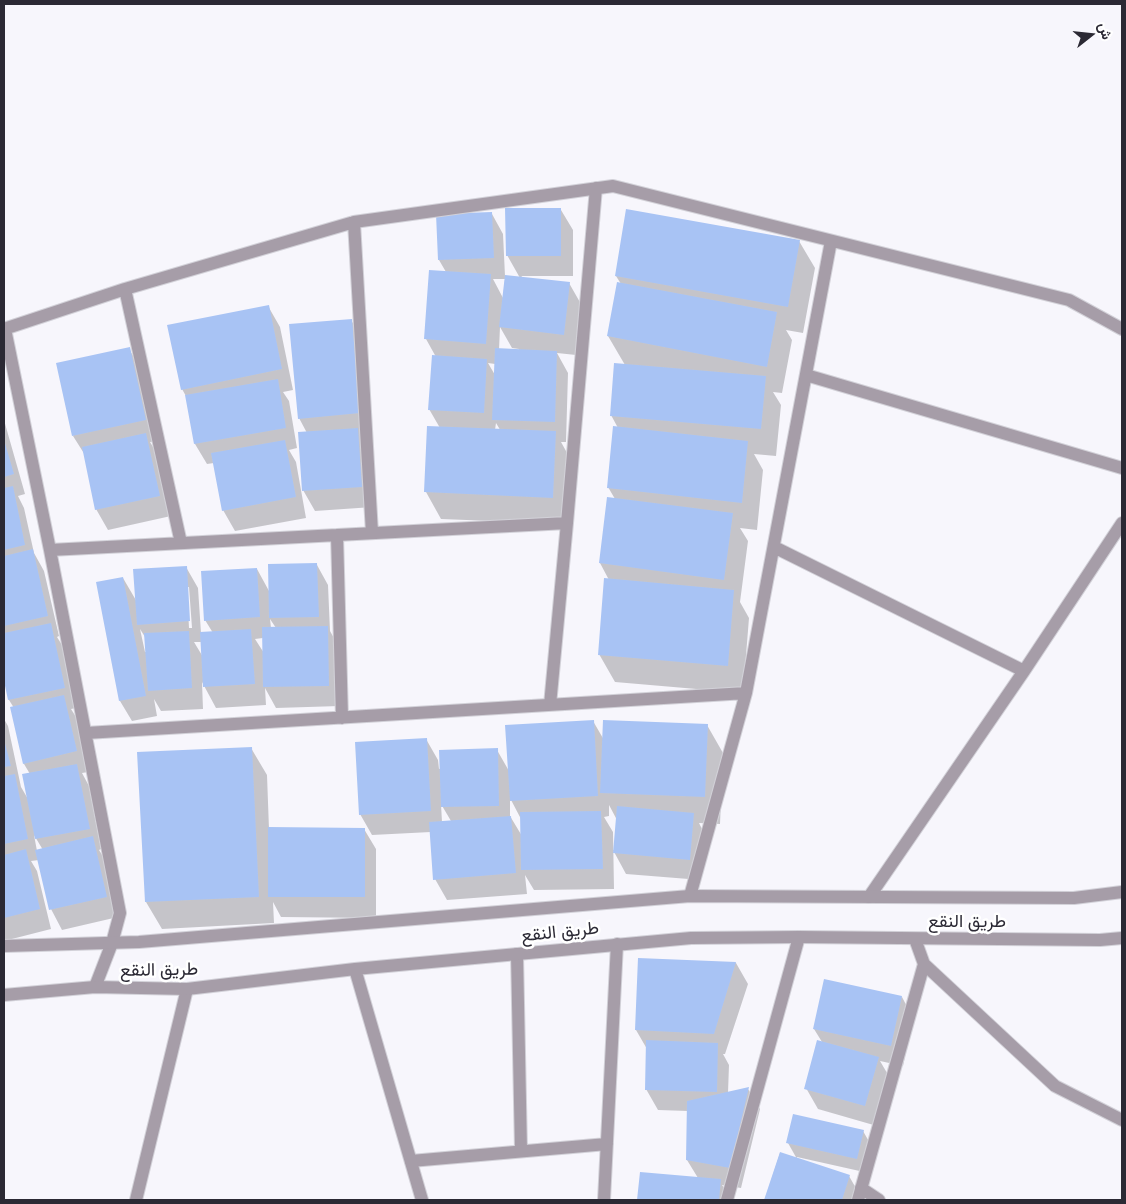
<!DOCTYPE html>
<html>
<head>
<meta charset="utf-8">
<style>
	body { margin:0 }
	#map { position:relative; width:1126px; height:1204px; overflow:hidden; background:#f7f6fc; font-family:Montserrat,Vazirmatn,sans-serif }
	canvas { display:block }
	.frame { position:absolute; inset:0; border:5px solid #2b2934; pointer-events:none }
	.north { position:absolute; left:1066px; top:10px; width:50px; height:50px; -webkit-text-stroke:4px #fff; paint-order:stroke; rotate:74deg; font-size:14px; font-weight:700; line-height:20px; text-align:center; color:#2b2934 }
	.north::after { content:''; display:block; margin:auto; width:18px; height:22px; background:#2b2934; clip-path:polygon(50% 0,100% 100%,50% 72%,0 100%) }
</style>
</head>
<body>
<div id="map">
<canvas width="1126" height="1204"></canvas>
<div class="frame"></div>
<div class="north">ش</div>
</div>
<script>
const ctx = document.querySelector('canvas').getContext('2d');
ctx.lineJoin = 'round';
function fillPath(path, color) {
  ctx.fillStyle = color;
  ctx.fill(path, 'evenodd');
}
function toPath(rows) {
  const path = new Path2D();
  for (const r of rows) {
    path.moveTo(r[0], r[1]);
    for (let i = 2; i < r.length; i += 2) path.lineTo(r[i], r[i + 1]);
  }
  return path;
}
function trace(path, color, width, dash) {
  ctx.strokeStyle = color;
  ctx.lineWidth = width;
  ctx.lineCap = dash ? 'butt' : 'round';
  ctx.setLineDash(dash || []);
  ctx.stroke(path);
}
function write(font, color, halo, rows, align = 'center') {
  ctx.font = font + ' Montserrat,Vazirmatn,sans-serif';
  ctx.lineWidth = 5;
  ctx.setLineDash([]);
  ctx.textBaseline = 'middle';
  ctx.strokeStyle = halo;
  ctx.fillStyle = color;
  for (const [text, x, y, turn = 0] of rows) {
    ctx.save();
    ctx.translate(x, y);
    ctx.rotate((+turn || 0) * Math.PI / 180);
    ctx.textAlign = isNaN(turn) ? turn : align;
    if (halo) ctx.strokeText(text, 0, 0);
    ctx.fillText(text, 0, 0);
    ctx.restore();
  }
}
fillPath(toPath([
	[561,210,573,230,573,276,522,276,521,278,569,283,581,304,576,355,557,353,568,373,566,442,561,442,571,460,568,524,441,519,426,492,440,428,429,409,436,357,426,339,446,272,439,260,492,214,503,234,505,276,520,278,507,255],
	[493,279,505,279,503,298],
	[500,327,512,348,519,349,519,351,499,350],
	[488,363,495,364,495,375],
	[496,423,499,428,500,430,495,430],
	[799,241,815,268,803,333,786,330,792,340,782,393,773,392,781,405,776,456,754,454,763,470,757,530,740,528,748,541,740,602,749,618,743,693,615,682,599,654,609,580,600,563,608,498,615,499,608,487,618,428,611,415,625,365,608,336,621,284,616,276],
	[268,306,280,327,293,390,283,392,289,401,297,448,289,450,296,462,306,518,235,531,223,510,214,463,207,464,195,444,187,398,182,389],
	[351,320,363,340,373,507,315,511,303,490,307,433,299,418],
	[129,349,141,369,157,441,150,442,158,455,171,516,108,530,96,509,85,455,73,436],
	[4,420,25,494,18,496,24,508,34,553,44,571,59,636,57,637,62,645,76,708,71,709,76,717,88,772,82,773,89,786,101,849,99,850,104,858,118,917,62,930,51,909,39,860,31,861,37,871,51,929,4,941,4,719,8,726,21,787,28,799,30,774,24,764,14,708,9,700,4,675],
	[34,835,43,850,37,851],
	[317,565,328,585,330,631,339,647,340,706,276,708,265,688,266,705,216,708,202,682,203,709,161,711,154,699,157,716,132,721,120,701,123,578,137,602,186,567,198,588,201,633,213,633,205,620,257,569,269,591],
	[187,587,189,587,192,628,189,628],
	[270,619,276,628,271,628],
	[140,629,145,637,146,652,145,652],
	[263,638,264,653,255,639],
	[194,642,202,642,203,657],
	[593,721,604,740,707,725,723,753,720,824,699,823,705,835,701,880,626,874,613,850,615,850,617,820,609,805,609,816,604,817,613,832,614,889,534,890,525,875,527,894,447,900,435,879,431,832,372,835,360,814,426,739,438,760,439,769,497,750,509,771],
	[510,798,521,819,522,836,510,816],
	[441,804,451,821,442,822],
	[251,748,267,775,269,829,364,829,376,849,376,918,281,917,273,902,274,923,162,929,146,902],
	[639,959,736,963,748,984,725,1054,723,1054,729,1065,728,1093,748,1089,760,1109,741,1188,722,1185,732,1200,638,1200,641,1173,698,1178,687,1160,688,1111,658,1110,646,1089,647,1049,636,1030],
	[902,997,913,1018,903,1066,880,1061,890,1078,877,1126,818,1109,806,1088,822,1042,814,1029],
	[863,1131,871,1145,864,1172,797,1157,797,1159,788,1143],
	[780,1153,849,1176,861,1197,860,1200,765,1200]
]), '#0003');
fillPath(toPath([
	[505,208,561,208,561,256,506,256],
	[626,209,800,240,788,307,615,276],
	[492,212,494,258,438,260,436,214],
	[429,270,491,274,486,344,424,339],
	[505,275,570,282,564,335,499,327],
	[617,282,777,312,767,367,607,336],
	[269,305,282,369,181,390,167,325],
	[352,319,360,413,298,419,289,324],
	[130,347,146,420,72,436,56,363],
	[495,348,557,351,555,422,492,420],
	[432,355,487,359,484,413,428,410],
	[614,363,766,376,761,429,610,416],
	[278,379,286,428,194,444,185,395],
	[427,426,556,431,553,498,424,492],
	[613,426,748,441,742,503,607,488],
	[358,428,362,487,302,491,298,432],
	[146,433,160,496,95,510,82,447],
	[4,440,14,474,4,477],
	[285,440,296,497,222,511,211,453],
	[13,486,25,545,4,550,4,488],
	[607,497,733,513,724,580,599,563],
	[33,549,48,616,4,626,4,556],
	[317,563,319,617,269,618,268,564],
	[187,566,190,621,137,625,133,569],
	[257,568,260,617,204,621,201,571],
	[123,577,146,696,119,701,96,582],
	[604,578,734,590,728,666,598,655],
	[51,623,65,688,8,700,4,681,4,633],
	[328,626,329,686,263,687,262,627],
	[251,629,255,684,203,687,200,632],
	[189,631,192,688,148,691,144,633],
	[64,695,77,751,23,764,10,707],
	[594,720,598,796,510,801,505,725],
	[603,720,708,724,705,797,600,793],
	[427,738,431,811,359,815,355,742],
	[4,740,11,766,4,767],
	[252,747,259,897,145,902,137,752],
	[498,748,499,806,441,807,439,750],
	[77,764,90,829,35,839,22,774],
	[15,774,28,839,4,844,4,776],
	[617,806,694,813,690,860,613,853],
	[601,811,603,869,521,870,520,812],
	[511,816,516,873,433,880,429,822],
	[268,827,365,828,365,897,268,897],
	[93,836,107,897,49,910,35,850],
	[26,849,40,909,4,918,4,855],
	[638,958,736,962,714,1034,635,1030],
	[824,979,902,996,891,1046,813,1029],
	[646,1040,718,1043,717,1092,645,1090],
	[817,1040,879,1057,865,1106,804,1089],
	[749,1087,730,1168,686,1160,687,1101],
	[793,1114,864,1130,857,1159,786,1143],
	[780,1152,850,1175,842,1200,764,1200],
	[640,1172,721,1179,719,1200,637,1200]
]), '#a8c3f4');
const minor = toPath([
	[354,222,372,533],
	[125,289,181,543],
	[4,329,125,289,354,222,613,186,1069,300,1122,329],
	[5,329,50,550,120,913,112,943,95,987],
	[806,375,1122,468],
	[337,535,342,718],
	[774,547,1024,671],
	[50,550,567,523],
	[550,705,567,523,596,188],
	[86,733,746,693],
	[690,896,746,693,831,241],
	[869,897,1024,671,1122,523],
	[915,939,924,964,1055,1086,1122,1120],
	[517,954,521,1151],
	[411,1161,607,1144],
	[861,1188,879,1200],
	[136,1200,187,989],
	[604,1200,617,944],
	[727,1200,799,937],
	[858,1200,924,964]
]);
const tertiary = toPath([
	[4,946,139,942,690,896,1074,898,1122,892],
	[355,969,422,1200],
	[4,995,95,987,187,989,355,969,691,938,799,937,1100,940,1122,938]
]);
trace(minor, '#d2d1d8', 14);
trace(tertiary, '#d2d1d8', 14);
trace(minor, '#a69da8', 12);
trace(tertiary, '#a69da8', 12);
write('18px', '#2b2934', '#fff', [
	["طريق النقع",967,922],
	["طريق النقع",560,932,-6],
	["طريق النقع",159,970,-1]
]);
</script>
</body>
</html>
